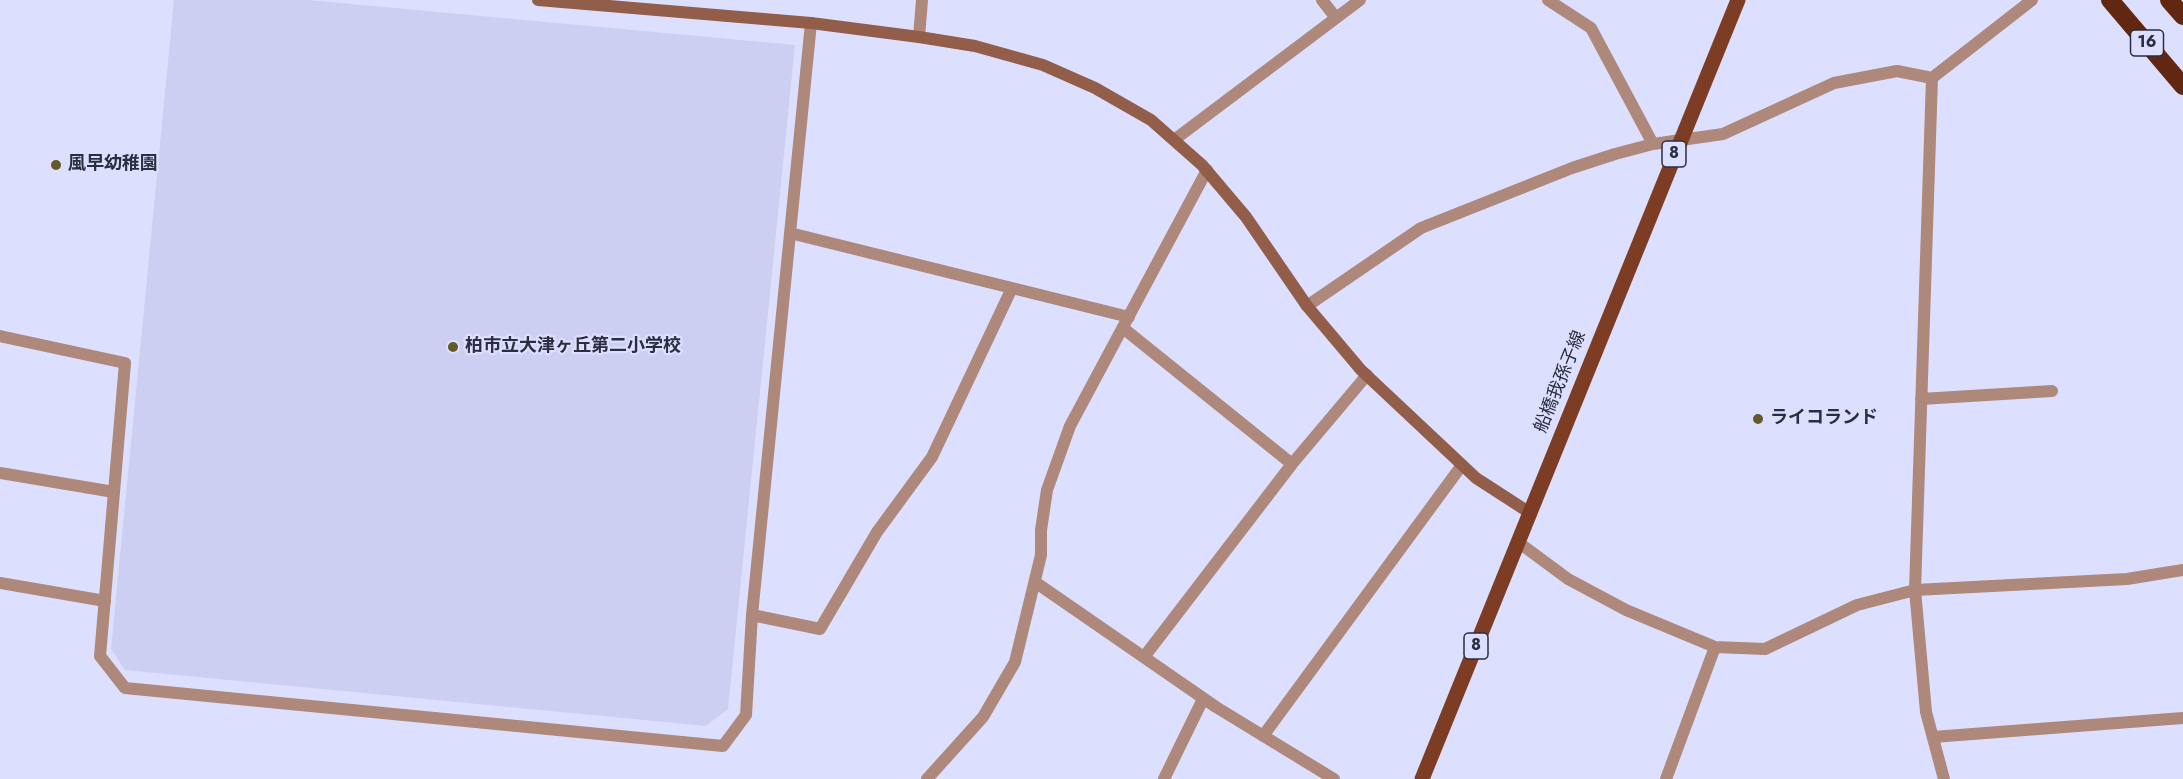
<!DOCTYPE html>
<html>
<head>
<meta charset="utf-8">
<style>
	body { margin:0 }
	canvas { display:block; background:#dcdffe }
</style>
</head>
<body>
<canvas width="2183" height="779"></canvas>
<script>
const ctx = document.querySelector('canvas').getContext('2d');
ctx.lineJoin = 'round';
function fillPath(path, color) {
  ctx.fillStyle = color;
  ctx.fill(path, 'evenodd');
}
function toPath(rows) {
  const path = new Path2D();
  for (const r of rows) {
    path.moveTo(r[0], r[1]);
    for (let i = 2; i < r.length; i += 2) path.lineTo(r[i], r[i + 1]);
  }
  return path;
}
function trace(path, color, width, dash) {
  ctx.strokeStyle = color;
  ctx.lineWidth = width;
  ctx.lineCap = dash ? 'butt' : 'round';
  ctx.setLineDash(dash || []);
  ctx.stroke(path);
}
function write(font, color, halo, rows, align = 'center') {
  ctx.font = font + ' Jost,"Noto Sans JP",sans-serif';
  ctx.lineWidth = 4.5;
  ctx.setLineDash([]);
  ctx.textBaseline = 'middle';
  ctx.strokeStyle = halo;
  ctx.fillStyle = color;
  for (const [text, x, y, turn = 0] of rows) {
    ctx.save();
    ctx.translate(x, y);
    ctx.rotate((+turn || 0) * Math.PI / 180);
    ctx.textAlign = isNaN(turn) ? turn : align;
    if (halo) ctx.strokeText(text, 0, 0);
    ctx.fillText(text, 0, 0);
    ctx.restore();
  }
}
fillPath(toPath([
	[174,0,308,0,795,45,728,709,706,726,125,670,111,649]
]), '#cccff2');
trace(toPath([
	[0,473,114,492],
	[0,583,105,601]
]), '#ae887a', 12);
trace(toPath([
	[1322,0,1336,18],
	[1548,0,1591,28,1653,144],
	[811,23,752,615,820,629,877,532,932,457,1012,288],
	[919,37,922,0],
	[1174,140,1360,0],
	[790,233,1129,317],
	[1307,306,1421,228,1572,168,1615,154,1653,144,1723,134,1834,83,1897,71,1932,78],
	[1123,328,1292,464],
	[0,336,125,363,100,656,125,688,723,746,746,715,752,615],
	[1921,399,2052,391],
	[1518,542,1568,579,1626,610,1715,647,1765,649,1857,605,1915,590,2127,579,2183,570],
	[1035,582,1216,707,1334,779],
	[1144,657,1292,464,1367,375],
	[1263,736,1462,465],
	[1933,737,2183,718],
	[927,779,983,717,1015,662,1041,555,1041,530,1047,490,1070,426,1207,170],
	[1164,779,1203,699],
	[1666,779,1715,647],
	[1944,779,1926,712,1915,590,1932,78,2032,0]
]), '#ae887a', 12);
trace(toPath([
	[538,0,811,23,919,37,975,46,1043,65,1095,88,1151,120,1202,165,1246,217,1307,306,1361,370,1476,478,1530,513]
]), '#925d49', 12);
trace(toPath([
	[1422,779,1738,0]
]), '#7d3d24', 15);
trace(toPath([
	[2110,0,2183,86],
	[2169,0,2183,16]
]), '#612710', 18);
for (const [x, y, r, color] of [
	[56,165,6,"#625a27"],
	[453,347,6,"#625a27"],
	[1758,419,6,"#625a27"]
]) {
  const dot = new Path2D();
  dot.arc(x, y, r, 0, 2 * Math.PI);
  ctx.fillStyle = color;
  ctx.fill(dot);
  trace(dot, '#dcdffe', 2);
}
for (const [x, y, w] of [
	[2147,43,33],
	[1674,154,24],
	[1476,646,24]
]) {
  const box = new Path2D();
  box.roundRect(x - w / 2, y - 13, w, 26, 4.5);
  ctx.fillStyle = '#dcdffe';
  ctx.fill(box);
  trace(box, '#2c2d40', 1.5);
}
write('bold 16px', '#2c2d40', null, [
	["16",2147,43],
	["8",1674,154],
	["8",1476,646]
]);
write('bold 18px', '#2c2d40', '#dcdffe', [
	["風早幼稚園",68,165],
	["柏市立大津ヶ丘第二小学校",465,347],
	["ライコランド",1770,419]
], 'left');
write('18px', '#2c2d40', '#dcdffe', [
	["船橋我孫子線",1561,382,-68]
]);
</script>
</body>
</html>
